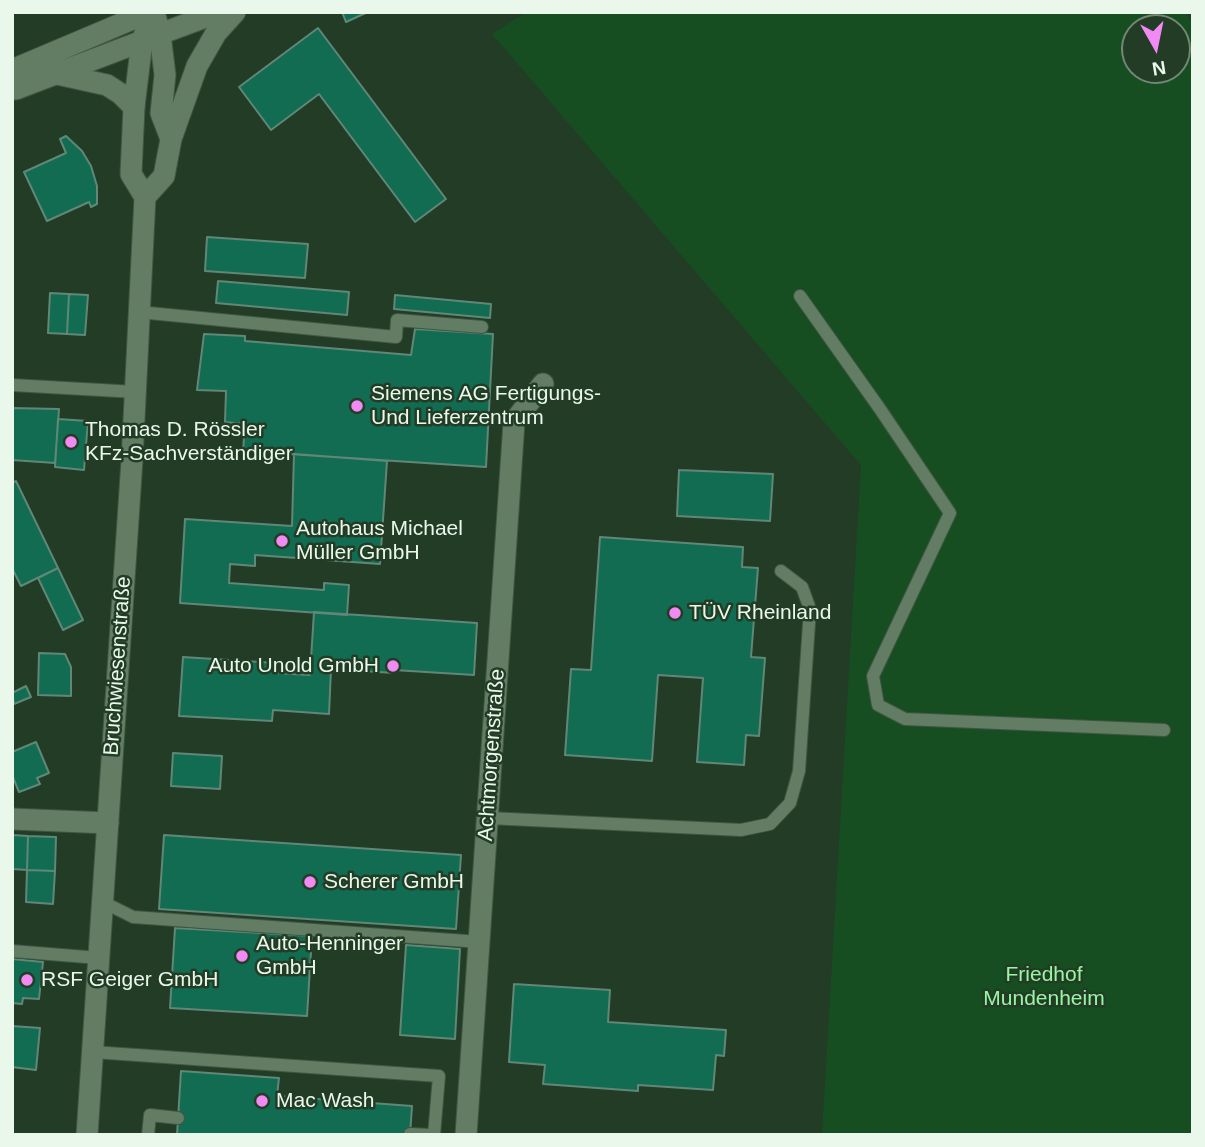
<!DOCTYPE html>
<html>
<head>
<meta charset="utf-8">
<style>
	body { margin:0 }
	#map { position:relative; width:1205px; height:1147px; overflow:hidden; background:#233c26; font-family:Arial,sans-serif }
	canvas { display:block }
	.frame { position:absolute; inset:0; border:14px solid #e9f8ea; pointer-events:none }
	.north { position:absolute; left:1121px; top:14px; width:70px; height:70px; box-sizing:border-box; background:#233c26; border:2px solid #728774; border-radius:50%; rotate:171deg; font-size:19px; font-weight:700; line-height:28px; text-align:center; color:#e9f8ea }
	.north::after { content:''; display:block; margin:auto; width:24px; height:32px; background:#f28af3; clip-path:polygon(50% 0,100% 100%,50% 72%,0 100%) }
</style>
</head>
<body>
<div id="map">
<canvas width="1205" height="1147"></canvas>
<div class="frame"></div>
<div class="north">N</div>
</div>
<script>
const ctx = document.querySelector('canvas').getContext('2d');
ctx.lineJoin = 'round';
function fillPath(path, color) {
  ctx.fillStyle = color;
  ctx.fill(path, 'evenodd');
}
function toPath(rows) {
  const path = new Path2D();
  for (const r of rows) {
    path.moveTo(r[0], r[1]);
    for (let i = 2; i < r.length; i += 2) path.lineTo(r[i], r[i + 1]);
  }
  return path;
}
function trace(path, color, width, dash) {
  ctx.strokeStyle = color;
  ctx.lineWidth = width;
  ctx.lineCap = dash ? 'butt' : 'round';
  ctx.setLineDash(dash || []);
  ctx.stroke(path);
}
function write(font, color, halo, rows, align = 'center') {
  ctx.font = font + ' Arial,sans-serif';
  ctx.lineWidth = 5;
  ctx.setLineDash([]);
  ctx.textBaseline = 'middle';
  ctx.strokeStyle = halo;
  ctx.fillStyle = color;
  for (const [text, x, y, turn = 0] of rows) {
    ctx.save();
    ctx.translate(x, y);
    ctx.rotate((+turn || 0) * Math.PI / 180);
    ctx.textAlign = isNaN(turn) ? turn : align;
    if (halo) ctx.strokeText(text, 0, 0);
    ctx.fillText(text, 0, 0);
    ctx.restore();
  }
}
fillPath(toPath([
	[526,12,1185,12,1193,25,1193,1135,822,1135,861,465,492,34],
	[1135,28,1177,28,1177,70,1135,70]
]), '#174e21');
const building = toPath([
	[342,12,368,12,346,22,342,12],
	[318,28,446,199,415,222,319,94,271,130,239,87,318,28],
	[66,136,82,151,91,166,97,186,97,204,91,207,89,202,47,221,24,172,66,153,60,139,66,136],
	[207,237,308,244,305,278,205,271,207,237],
	[218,281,349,292,347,315,216,303,218,281],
	[50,293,69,294,67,334,48,333,50,293],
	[69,294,88,295,85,335,67,334,69,294],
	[395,295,491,304,490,318,394,309,395,295],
	[415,329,493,334,486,467,243,451,245,424,225,422,226,391,197,390,204,334,245,336,245,341,411,355,415,329],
	[12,408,59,409,55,463,12,460,12,408],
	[58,419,88,421,84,470,55,467,58,419],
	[294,454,387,461,380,564,255,555,255,566,230,564,229,583,324,590,324,583,349,585,347,615,180,603,185,519,292,526,294,454],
	[679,470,773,474,770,521,677,516,679,470],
	[16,481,58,568,21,586,12,568,12,483,16,481],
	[600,537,743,547,742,567,758,568,751,657,765,658,759,736,746,735,744,765,697,762,703,678,658,675,652,761,565,755,571,669,591,670,600,537],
	[58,568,83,620,63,630,38,578,58,568],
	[314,612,477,623,474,675,394,670,394,673,331,669,329,714,273,710,272,721,179,716,183,657,276,663,275,673,310,675,314,612],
	[39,653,65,654,71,667,71,696,38,695,39,653],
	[26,686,31,697,14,704,12,693,26,686],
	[36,742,49,773,37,778,40,784,19,792,12,775,12,752,36,742],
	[173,753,222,756,220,789,171,786,173,753],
	[12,835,28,836,27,870,12,869,12,835],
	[164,835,461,855,456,929,159,909,164,835],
	[28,836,56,837,55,871,27,870,28,836],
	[27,870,55,871,53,904,26,902,27,870],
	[175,928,312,936,307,1016,170,1008,175,928],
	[406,945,460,949,455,1039,400,1035,406,945],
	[12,959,43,962,39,999,23,998,22,1004,12,1003,12,959],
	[514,984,610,990,608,1022,726,1030,724,1056,716,1055,713,1090,638,1085,638,1091,543,1084,545,1065,509,1062,514,984],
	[12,1026,40,1028,36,1070,12,1067,12,1026],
	[181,1071,279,1078,277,1096,412,1106,410,1135,177,1135,181,1071]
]);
fillPath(building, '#126c51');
trace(building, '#618777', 2);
const lane = toPath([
	[800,296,880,409,950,513,873,676,878,705,905,719,1164,730],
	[139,312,396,337,397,320,482,327],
	[12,385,136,392],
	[488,818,741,830,770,824,790,803,799,771,810,609,802,587,781,571],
	[103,902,133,917,480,942],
	[12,951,99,958],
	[93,1052,439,1076,434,1135],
	[410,1134,429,1135],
	[148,1135,150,1115,178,1118]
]);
const street = toPath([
	[12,70,149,12],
	[57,74,107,85,121,94,134,107],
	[12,88,16,89,158,35],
	[12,819,108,823],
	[466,1135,514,422,543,384]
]);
const secondary = toPath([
	[154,12,160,34,165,75,161,113,171,139],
	[160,34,219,12],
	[145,197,164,176,171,139,197,66,216,33,235,12],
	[145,197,131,174,134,107,142,41,153,12],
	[87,1135,132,460,145,197]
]);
trace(lane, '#405643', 14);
trace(street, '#405643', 23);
trace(secondary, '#405643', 23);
trace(lane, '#627d64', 12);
trace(street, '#627d64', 21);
trace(secondary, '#627d64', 21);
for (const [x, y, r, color] of [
	[357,406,7,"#f28af3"],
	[71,442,7,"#f28af3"],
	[282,541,7,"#f28af3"],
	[675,613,7,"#f28af3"],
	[393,666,7,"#f28af3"],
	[310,882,7,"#f28af3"],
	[242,956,7,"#f28af3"],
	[27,980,7,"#f28af3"],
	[262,1101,7,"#f28af3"]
]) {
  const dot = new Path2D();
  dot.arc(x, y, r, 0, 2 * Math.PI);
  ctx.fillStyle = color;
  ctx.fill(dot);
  trace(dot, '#233c26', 2.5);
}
write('21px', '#e9f8ea', '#233c26', [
	["Siemens AG Fertigungs-",371,394],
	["Und Lieferzentrum",371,418],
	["Thomas D. Rössler",85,430],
	["KFz-Sachverständiger",85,454],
	["Autohaus Michael",296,529],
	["Müller GmbH",296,553],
	["TÜV Rheinland",689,613],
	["Auto Unold GmbH",379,666,"right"],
	["Scherer GmbH",324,882],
	["Auto-Henninger",256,944],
	["GmbH",256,968],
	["RSF Geiger GmbH",41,980],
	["Mac Wash",276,1101]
], 'left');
write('21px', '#e9f8ea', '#233c26', [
	["Bruchwiesenstraße",118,666,-86],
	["Achtmorgenstraße",492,755,-86]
]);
write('21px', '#98f6a3', '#233c26', [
	["Friedhof",1044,975],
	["Mundenheim",1044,999]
]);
</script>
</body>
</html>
